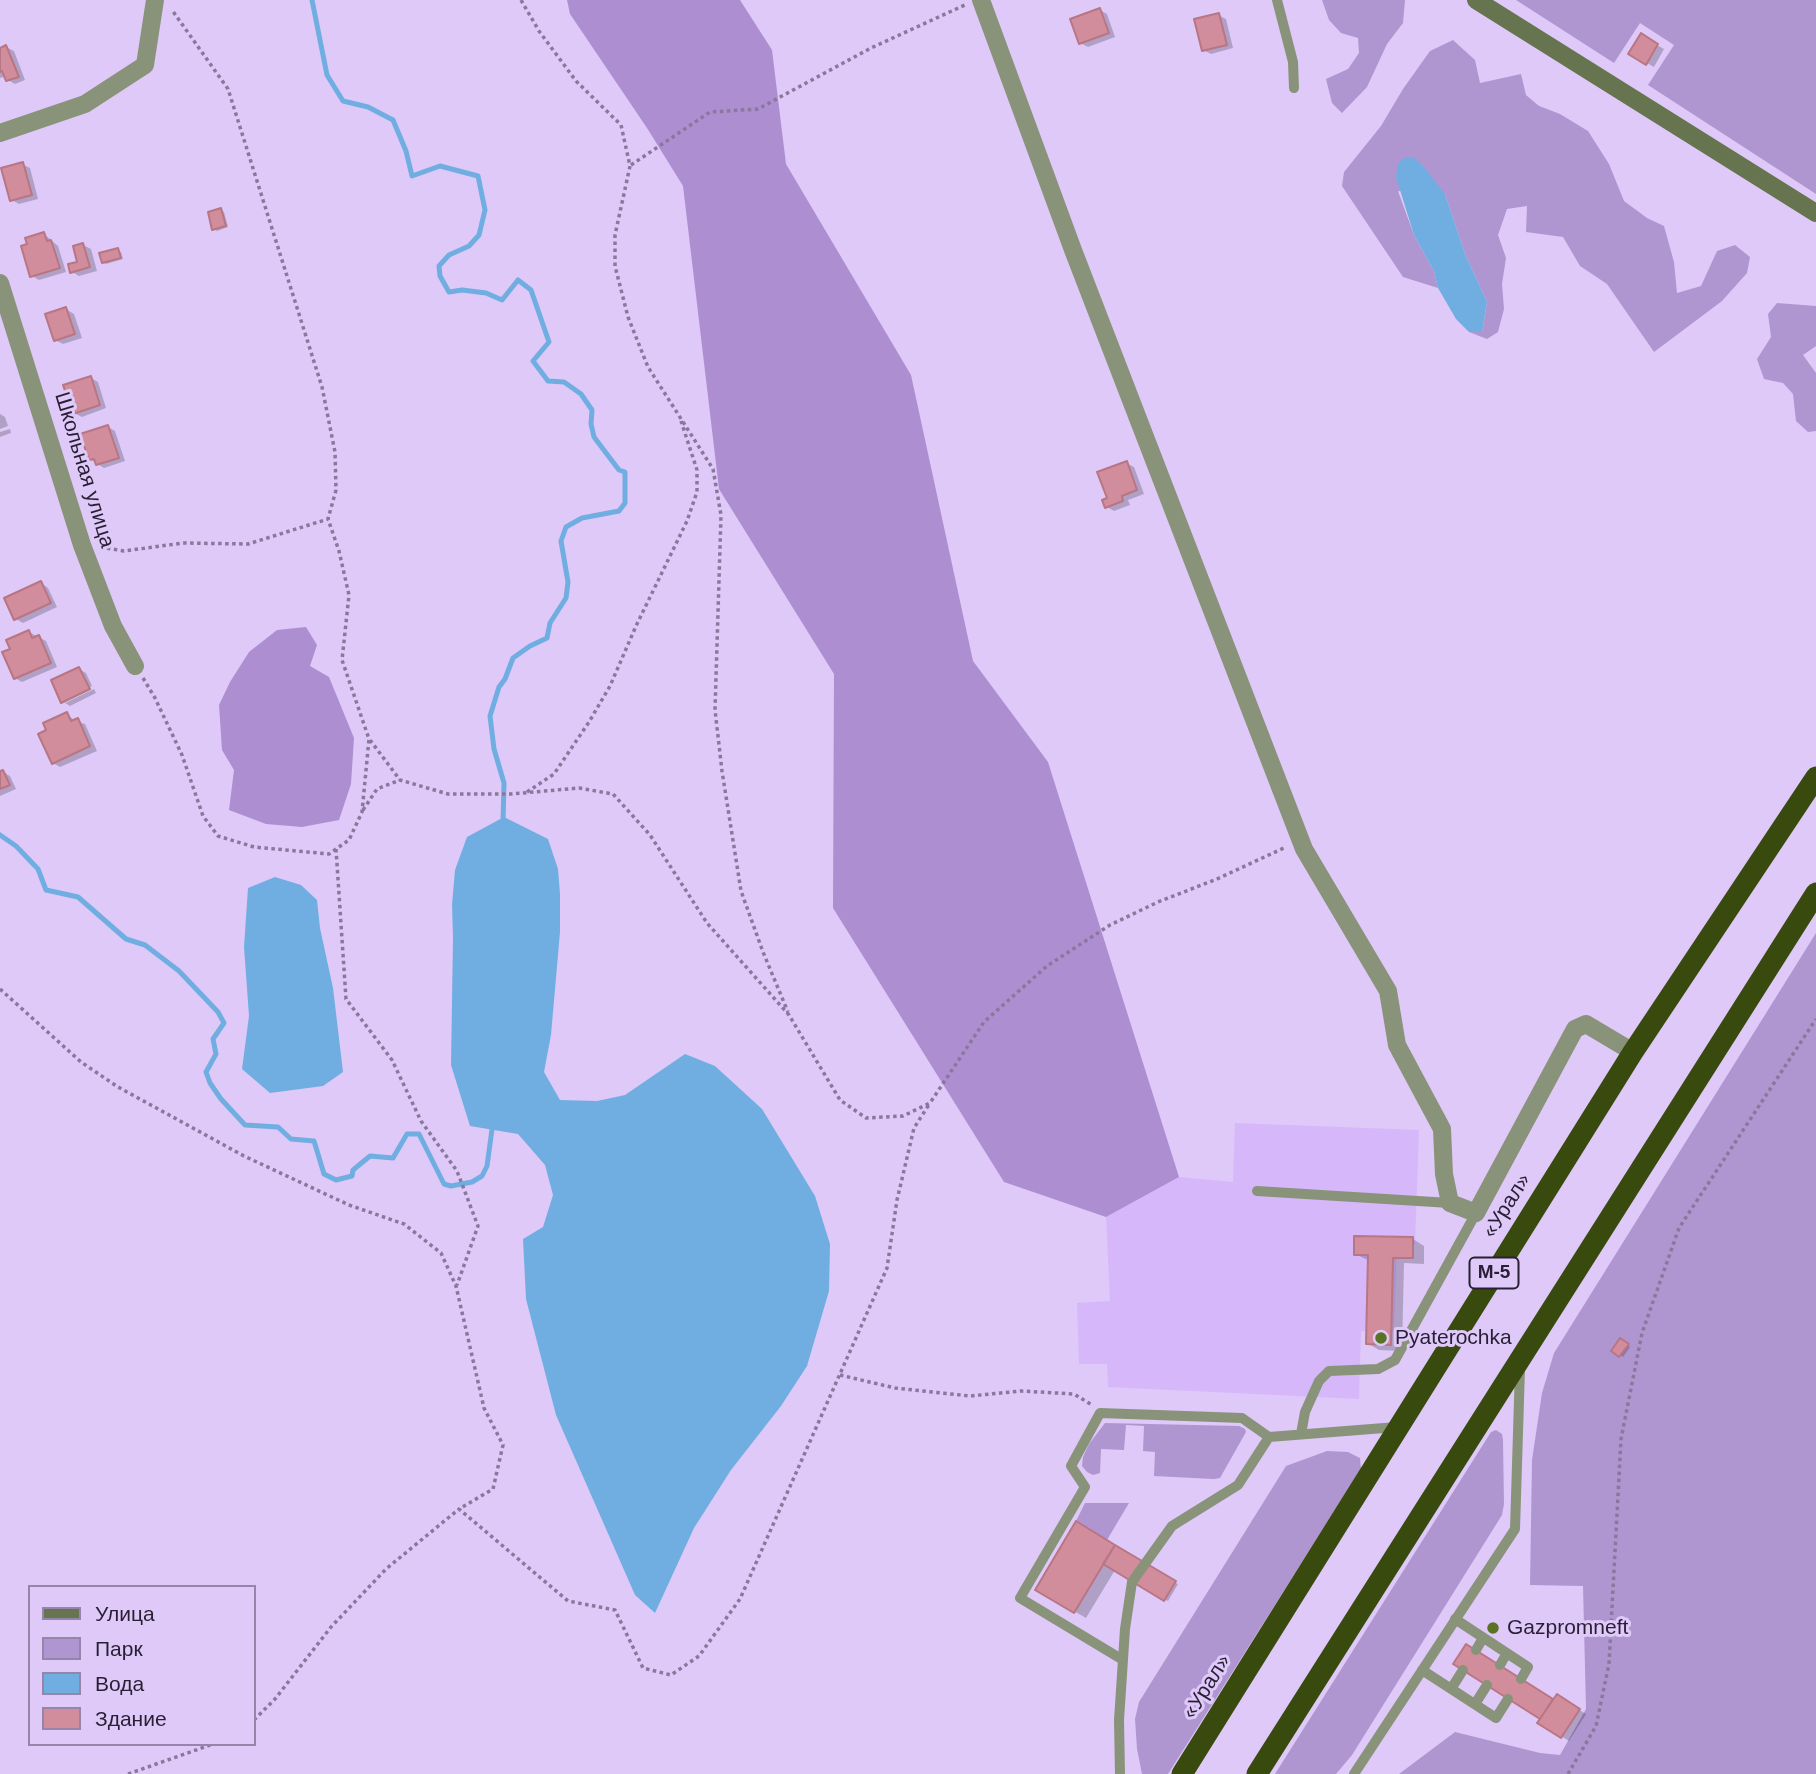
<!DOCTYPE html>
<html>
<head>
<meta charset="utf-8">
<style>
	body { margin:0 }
	#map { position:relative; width:1816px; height:1774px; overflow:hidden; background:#dec9f8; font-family:Arial,sans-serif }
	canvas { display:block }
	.legend { position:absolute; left:28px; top:1585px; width:228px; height:161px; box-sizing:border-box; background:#dec9f8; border:2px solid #9685aa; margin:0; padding:9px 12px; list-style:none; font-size:21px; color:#291e34 }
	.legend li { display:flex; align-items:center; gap:14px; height:35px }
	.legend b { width:35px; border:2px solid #9685aa }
</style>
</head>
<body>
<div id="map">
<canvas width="1816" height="1774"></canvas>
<ul class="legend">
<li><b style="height:9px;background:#66744f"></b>Улица</li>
<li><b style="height:19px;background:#b096d0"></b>Парк</li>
<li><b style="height:19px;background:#70aee2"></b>Вода</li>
<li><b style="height:19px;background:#d28d9c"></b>Здание</li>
</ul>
</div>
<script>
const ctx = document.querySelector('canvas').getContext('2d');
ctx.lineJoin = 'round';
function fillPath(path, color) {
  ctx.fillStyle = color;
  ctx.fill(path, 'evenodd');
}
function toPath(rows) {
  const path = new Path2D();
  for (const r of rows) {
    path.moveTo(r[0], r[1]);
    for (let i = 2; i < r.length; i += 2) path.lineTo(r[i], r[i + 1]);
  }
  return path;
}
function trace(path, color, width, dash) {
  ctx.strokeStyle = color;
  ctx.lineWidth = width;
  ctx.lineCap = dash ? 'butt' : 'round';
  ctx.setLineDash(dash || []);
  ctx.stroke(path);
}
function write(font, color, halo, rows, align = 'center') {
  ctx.font = font + ' Arial,sans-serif';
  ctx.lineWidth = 6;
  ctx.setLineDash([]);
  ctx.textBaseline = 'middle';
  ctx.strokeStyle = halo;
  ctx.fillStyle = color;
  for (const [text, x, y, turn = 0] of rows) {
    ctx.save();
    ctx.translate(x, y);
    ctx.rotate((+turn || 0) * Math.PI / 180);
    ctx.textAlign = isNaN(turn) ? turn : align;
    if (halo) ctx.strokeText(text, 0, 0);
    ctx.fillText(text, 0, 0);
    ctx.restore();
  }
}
fillPath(toPath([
	[1235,1123,1419,1130,1415,1245,1397,1245,1394,1332,1361,1331,1359,1399,1108,1387,1107,1364,1079,1364,1077,1303,1110,1301,1106,1217,1179,1177,1233,1182]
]), '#d6b8fa');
fillPath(toPath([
	[1322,0,1405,0,1403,23,1387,44,1367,87,1342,113,1332,103,1326,79,1348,69,1359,53,1358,38,1341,33,1329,20],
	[1516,0,1816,0,1816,194,1648,85,1674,45,1640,23,1614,63],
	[1453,40,1475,60,1480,83,1521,74,1526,95,1539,106,1560,114,1588,131,1609,164,1624,201,1647,218,1664,226,1674,262,1677,293,1701,286,1717,251,1735,245,1750,257,1747,273,1722,301,1654,352,1607,284,1580,266,1563,237,1526,232,1527,206,1507,209,1498,235,1506,258,1502,284,1504,309,1498,332,1487,339,1469,332,1482,332,1487,302,1465,254,1445,194,1398,191,1414,235,1434,271,1438,288,1403,277,1342,186,1344,172,1381,126,1403,89,1430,51],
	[1777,303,1816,306,1816,346,1803,355,1816,373,1816,431,1808,432,1796,421,1793,394,1783,383,1764,379,1757,359,1771,337,1768,314],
	[1816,933,1816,1774,1399,1774,1455,1732,1540,1753,1560,1755,1586,1709,1583,1586,1530,1585,1532,1460,1542,1393,1554,1353],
	[1105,1423,1239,1426,1245,1429,1246,1432,1220,1478,1214,1479,1154,1476,1155,1452,1143,1451,1144,1426,1126,1425,1124,1450,1101,1449,1100,1473,1093,1475,1087,1472,1082,1466,1083,1457,1089,1444],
	[1496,1430,1502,1434,1503,1440,1504,1504,1502,1515,1352,1755,1336,1774,1275,1774,1491,1432],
	[1327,1451,1348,1452,1360,1458,1361,1469,1168,1774,1142,1774,1137,1749,1135,1719,1139,1702,1286,1466],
	[1085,1503,1129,1503,1107,1540,1076,1521]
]), '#b096d0');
fillPath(toPath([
	[567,0,740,0,772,50,786,164,911,375,973,661,1048,762,1179,1177,1106,1217,1004,1182,833,908,834,674,719,489,683,186,647,128,570,14],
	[306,627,317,645,310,666,329,677,354,738,351,784,339,820,302,827,266,824,229,810,234,770,222,750,219,705,230,682,249,652,277,630]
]), '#ad8fd1');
fillPath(toPath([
	[1405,157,1414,158,1424,167,1445,194,1465,254,1487,302,1482,332,1469,332,1456,319,1438,288,1434,271,1414,235,1396,177,1398,164],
	[504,817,548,839,558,869,560,894,560,932,551,1035,544,1072,560,1100,597,1101,625,1095,685,1054,715,1066,762,1109,815,1196,830,1244,829,1291,807,1366,781,1406,731,1470,694,1528,655,1613,635,1595,556,1415,526,1299,523,1239,543,1227,553,1195,545,1165,518,1134,470,1126,451,1065,453,937,452,905,455,870,467,837],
	[275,877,301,885,317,900,320,928,333,988,343,1072,323,1086,270,1093,242,1069,249,1016,244,947,248,888]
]), '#70aee2');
fillPath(toPath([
	[1100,10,1107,14,1115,37,1088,47,1080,43],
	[1218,15,1226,19,1233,48,1211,54,1203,50],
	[1641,36,1664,49,1654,67,1631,54],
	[6,47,14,51,25,80,15,84,8,80,6,76,0,78,0,49],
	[22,164,30,168,38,199,19,204,12,200],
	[221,210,224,212,228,227,217,231,214,229],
	[44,234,58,246,66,272,39,280,32,276],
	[83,245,91,249,97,271,79,276,72,272,79,263],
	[118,250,121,252,123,259,106,264,103,262],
	[66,309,74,314,82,338,63,344,55,340],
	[91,378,98,382,106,408,82,417,74,413],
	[0,414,5,417,8,426,0,429],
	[108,427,115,431,125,461,104,468,90,459],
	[10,429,11,433,0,437,0,432],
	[1126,463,1134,467,1144,494,1128,500,1130,505,1114,511,1107,507],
	[41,583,48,588,57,607,23,623,16,619],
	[29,632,46,641,57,667,22,682,15,678,12,650],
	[79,669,86,673,92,686,65,699,65,703,63,702],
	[94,689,96,693,70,706,65,703],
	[67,714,75,721,85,724,97,751,60,767,53,763,49,730],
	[3,772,10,776,16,789,0,796,0,773],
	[1413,1239,1424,1246,1424,1264,1404,1263,1402,1351,1379,1350,1367,1343,1370,1261,1355,1254],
	[1621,1340,1630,1347,1623,1357,1613,1350],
	[1077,1524,1178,1584,1168,1601,1115,1570,1086,1618,1037,1590],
	[1467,1646,1554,1701,1557,1696,1586,1714,1569,1741,1540,1723,1543,1719]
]), '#0003');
trace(toPath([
	[312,0,327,75,343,101,368,107,393,120,406,151,412,176,440,166,478,176,485,210,479,235,469,246,449,255,439,266,440,276,449,292,462,290,486,293,502,300,518,280,531,290,549,342,533,361,548,381,564,382,581,394,592,410,591,424,594,437,619,470,625,472,625,503,619,511,582,518,566,527,561,541,568,582,566,598,550,623,547,638,530,646,513,658,505,679,499,687,490,716,494,749,504,783,503,822],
	[0,835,16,846,38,869,46,890,78,897,126,939,145,945,179,971,218,1012,224,1023,213,1039,216,1054,206,1072,210,1083,221,1099,245,1125,278,1127,291,1139,314,1141,324,1174,336,1180,352,1176,353,1170,370,1156,393,1158,407,1134,419,1134,444,1184,451,1186,472,1182,482,1176,487,1166,493,1122]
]), '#70aee2', 5);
const building = toPath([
	[1100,8,1109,33,1079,44,1070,19,1100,8],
	[1219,13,1227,45,1202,51,1194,19,1219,13],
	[1641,33,1658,44,1646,65,1628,54,1641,33],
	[6,45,19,77,6,81,2,71,0,72,0,48,6,45],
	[23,162,32,195,10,201,1,168,23,162],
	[221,208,226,226,212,230,208,212,221,208],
	[44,232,47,241,51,240,60,268,30,277,21,246,27,244,25,238,44,232],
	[83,243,90,267,70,273,68,264,77,262,73,246,83,243],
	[118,248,121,258,102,263,99,253,118,248],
	[66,307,75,334,54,341,45,314,66,307],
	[91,376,100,405,73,414,63,385,91,376],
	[108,425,119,458,96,465,94,459,89,460,80,434,108,425],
	[1127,461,1137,490,1122,496,1123,501,1105,508,1102,500,1107,498,1097,472,1127,461],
	[41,581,51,603,14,620,4,598,41,581],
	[29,630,32,638,39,635,51,663,14,679,2,652,10,649,6,640,29,630],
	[79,667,90,689,61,703,51,680,79,667],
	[67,712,71,721,78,718,90,746,52,764,38,734,46,730,43,723,67,712],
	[3,770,10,785,0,789,0,771,3,770],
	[1354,1236,1413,1237,1413,1258,1393,1258,1391,1345,1366,1344,1368,1255,1354,1255,1354,1236],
	[1620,1338,1629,1344,1619,1357,1611,1351,1620,1338],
	[1076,1521,1115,1545,1074,1613,1035,1590,1076,1521],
	[1115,1545,1176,1581,1164,1601,1103,1564,1115,1545],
	[1466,1644,1553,1699,1540,1719,1453,1664,1466,1644],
	[1557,1694,1580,1709,1561,1738,1537,1723,1557,1694]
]);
fillPath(building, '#d28d9c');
trace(building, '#b87584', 2);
trace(toPath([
	[521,0,539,31,576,81,621,125,630,166,615,235,615,266,628,317,648,367,713,469,721,515,715,710,722,771,741,891,763,952,788,1012],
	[631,165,710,112,758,109,871,48,967,4],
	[100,547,124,551,183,543,248,544,328,519],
	[143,678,155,698,182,755,203,816,218,836,254,847,329,854,349,840,362,812,369,739,342,660,349,595,339,551,328,519,336,490,335,452,322,387,228,89,172,10],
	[370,740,400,780,448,794,511,794,579,788,613,794,650,835,707,923,789,1015,840,1100,866,1118,903,1116,930,1103,984,1022,1047,966,1110,925,1158,902,1217,879,1286,847],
	[527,792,554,774,589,722,610,686,636,626,687,521,697,492,697,470,681,421],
	[363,810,377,789,400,780],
	[336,849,346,999,392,1060,421,1121,457,1171,478,1226,457,1285],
	[0,989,81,1062,118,1087,244,1156,349,1205,404,1224,441,1253,456,1286,484,1408,503,1445,493,1489,459,1509,568,1601,615,1610,643,1668,671,1675,699,1656,740,1599,887,1268,897,1200,914,1128,930,1103],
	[840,1375,895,1388,970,1396,1021,1391,1074,1394,1092,1405],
	[254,1720,275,1699,331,1627,386,1569,459,1509],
	[128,1774,213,1744],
	[1568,1774,1596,1726,1609,1664,1621,1439,1642,1333,1679,1228,1816,1019]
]), '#89789c', 3.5, [3.5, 3.5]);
trace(toPath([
	[1277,0,1293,62,1294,88],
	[1257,1191,1450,1203],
	[1301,1434,1305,1412,1319,1381,1329,1371,1378,1369,1395,1360,1476,1213],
	[1455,1619,1528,1667,1521,1679],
	[1476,1650,1483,1638],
	[1123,1660,1020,1598,1085,1487,1071,1466,1100,1413,1242,1418,1269,1437],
	[1500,1665,1507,1653],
	[1422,1670,1496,1718,1508,1699],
	[1451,1689,1463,1670],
	[1475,1704,1487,1685],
	[1120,1774,1119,1720,1125,1629,1132,1582,1172,1526,1238,1485,1269,1437,1397,1427],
	[1354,1774,1515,1529,1520,1368]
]), '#89937a', 10);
trace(toPath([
	[981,0,1073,250,1304,849,1388,991,1397,1045,1442,1129,1444,1174,1450,1203,1476,1213,1575,1029,1586,1024,1633,1052],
	[0,133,85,104,145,65,155,0],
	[0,283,82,545,113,626,135,666]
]), '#89937a', 18);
trace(toPath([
	[1476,0,1816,213]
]), '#66744f', 18);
trace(toPath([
	[1182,1774,1633,1052,1816,777],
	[1257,1774,1816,893]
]), '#384a0e', 21);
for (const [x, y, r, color] of [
	[1381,1338,7,"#597224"],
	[1493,1628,7,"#597224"]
]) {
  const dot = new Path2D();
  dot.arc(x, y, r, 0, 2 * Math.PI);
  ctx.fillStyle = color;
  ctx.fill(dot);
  trace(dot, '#dec9f8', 2.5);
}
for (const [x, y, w] of [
	[1494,1273,49]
]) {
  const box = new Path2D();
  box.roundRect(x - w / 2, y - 15.5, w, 31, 5);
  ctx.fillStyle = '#dec9f8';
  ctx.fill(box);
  trace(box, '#291e34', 2);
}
write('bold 19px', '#291e34', null, [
	["М-5",1494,1273]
]);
write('21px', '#291e34', '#dec9f8', [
	["Школьная улица",84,470,73],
	["«Урал»",1507,1206,-58],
	["«Урал»",1207,1687,-58]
]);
write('21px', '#291e34', '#dec9f8', [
	["Pyaterochka",1395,1338],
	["Gazpromneft",1507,1628]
], 'left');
</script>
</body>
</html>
